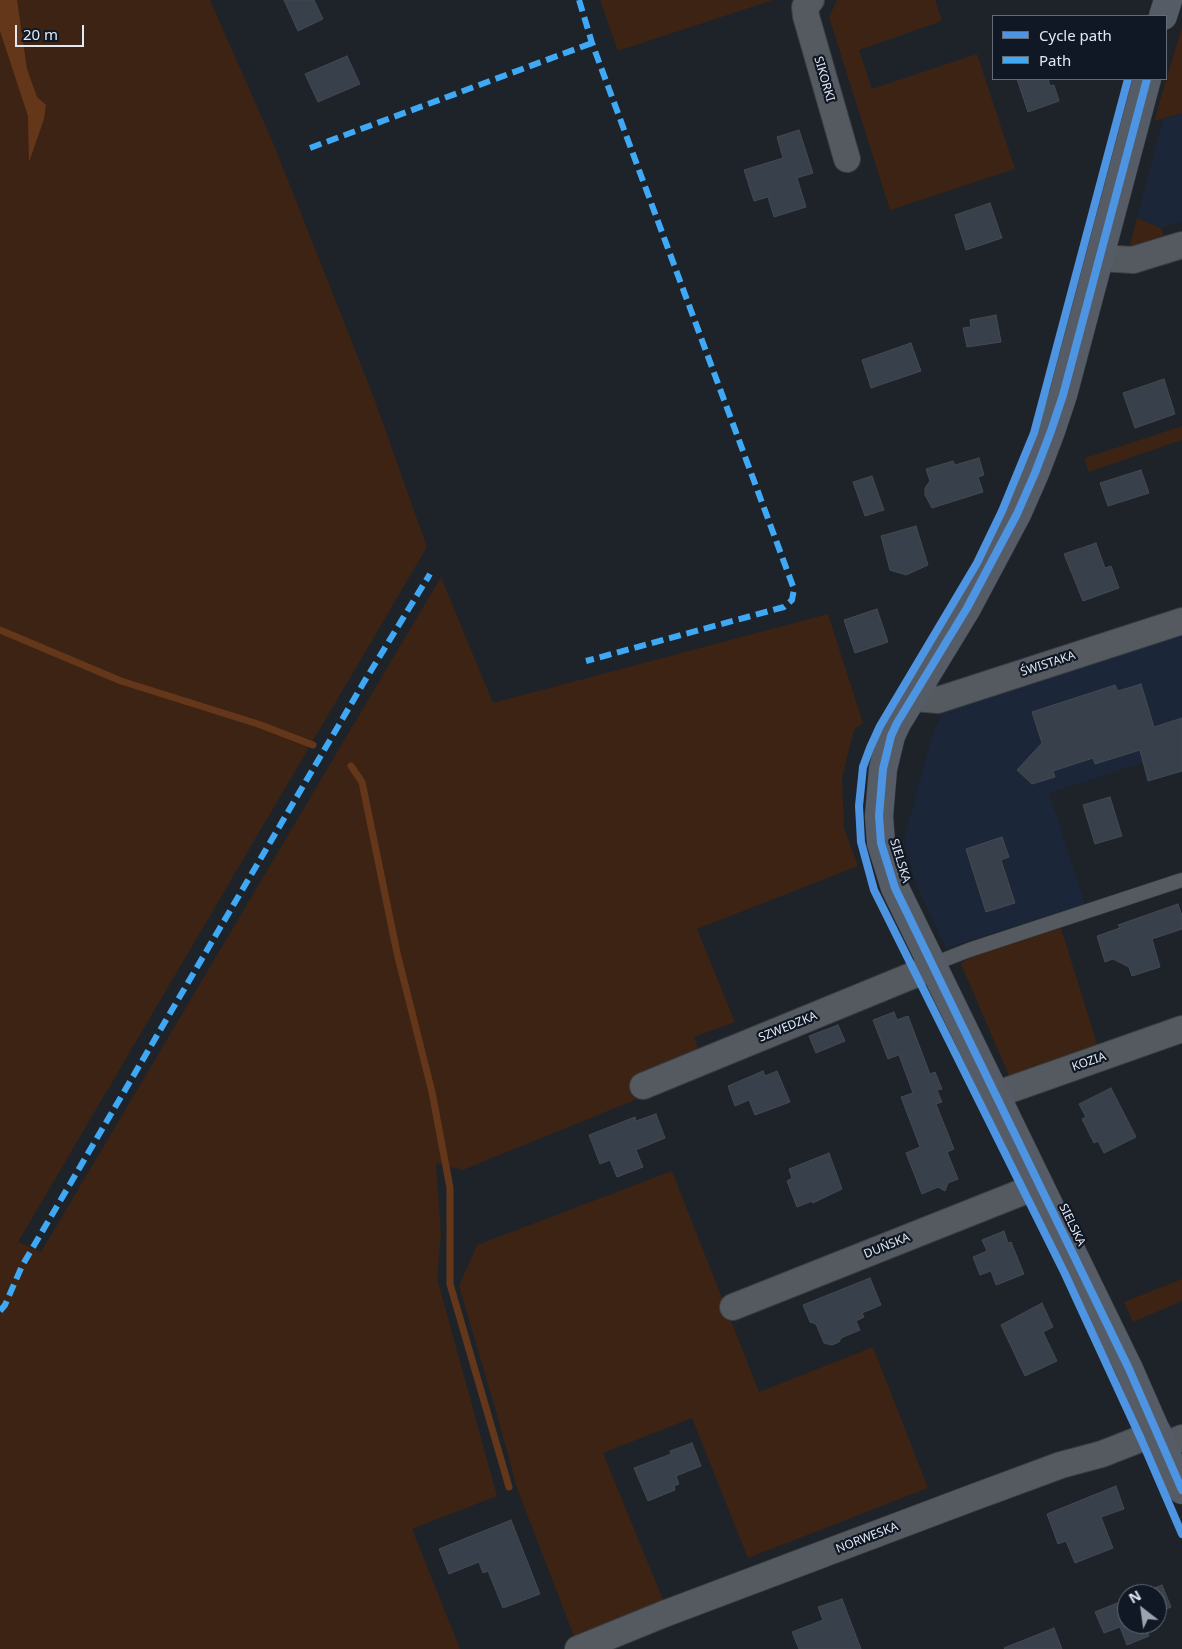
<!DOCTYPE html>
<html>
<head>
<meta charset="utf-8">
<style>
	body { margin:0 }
	#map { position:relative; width:1182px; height:1649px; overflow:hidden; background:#1e232a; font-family:"Noto Sans",sans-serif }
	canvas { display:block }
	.legend { position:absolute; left:992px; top:15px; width:175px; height:65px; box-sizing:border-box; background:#101825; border:1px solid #646c77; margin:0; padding:6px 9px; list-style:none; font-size:15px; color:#e3e9f3 }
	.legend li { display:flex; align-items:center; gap:10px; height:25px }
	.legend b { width:25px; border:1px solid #646c77 }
	.north { position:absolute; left:1117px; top:1584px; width:50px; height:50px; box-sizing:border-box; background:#101825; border:1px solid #646c77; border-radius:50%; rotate:330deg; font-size:14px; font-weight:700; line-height:20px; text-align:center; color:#e3e9f3 }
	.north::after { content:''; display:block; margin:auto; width:18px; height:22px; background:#9ea4ad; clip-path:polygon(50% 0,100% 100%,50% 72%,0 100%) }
	.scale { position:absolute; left:15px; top:25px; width:69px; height:22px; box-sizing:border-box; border:2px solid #e3e9f3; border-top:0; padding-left:6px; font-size:15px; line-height:18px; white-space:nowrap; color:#e3e9f3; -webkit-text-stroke:4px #101825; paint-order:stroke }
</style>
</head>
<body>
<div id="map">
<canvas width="1182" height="1649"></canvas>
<ul class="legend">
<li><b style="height:6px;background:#4d94e3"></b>Cycle path</li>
<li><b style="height:6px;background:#3fa9f5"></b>Path</li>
</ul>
<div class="north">N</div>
<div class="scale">20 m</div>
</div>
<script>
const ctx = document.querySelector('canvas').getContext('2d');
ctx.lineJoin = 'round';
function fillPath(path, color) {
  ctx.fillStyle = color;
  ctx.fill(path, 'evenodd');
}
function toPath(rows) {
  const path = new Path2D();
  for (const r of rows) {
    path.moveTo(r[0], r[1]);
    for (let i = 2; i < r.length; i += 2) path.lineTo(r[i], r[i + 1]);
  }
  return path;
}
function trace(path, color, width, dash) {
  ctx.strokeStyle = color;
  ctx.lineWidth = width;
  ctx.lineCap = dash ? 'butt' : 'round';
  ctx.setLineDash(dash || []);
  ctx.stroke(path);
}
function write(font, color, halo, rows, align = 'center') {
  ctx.font = font + ' "Noto Sans",sans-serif';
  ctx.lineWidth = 4.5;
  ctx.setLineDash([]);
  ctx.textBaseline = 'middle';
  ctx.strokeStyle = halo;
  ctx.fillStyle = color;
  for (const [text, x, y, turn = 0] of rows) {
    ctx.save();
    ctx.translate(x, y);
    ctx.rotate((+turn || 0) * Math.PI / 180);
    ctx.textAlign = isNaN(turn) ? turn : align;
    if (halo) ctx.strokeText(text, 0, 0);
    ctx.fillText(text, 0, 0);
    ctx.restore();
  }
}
fillPath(toPath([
	[1182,113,1182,221,1161,228,1137,218,1163,119],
	[1182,633,1182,750,1049,793,1085,904,946,948,917,886,904,840,933,733,943,712]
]), '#1b2638');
fillPath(toPath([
	[0,0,210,0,274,145,374,398,427,547,18,1242,41,1252,441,577,493,703,828,614,863,723,854,729,842,777,844,828,858,866,697,929,735,1022,694,1037,700,1053,632,1080,637,1099,463,1170,436,1163,441,1236,437,1278,497,1496,412,1529,460,1649,0,1649],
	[600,0,773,0,618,51],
	[837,0,935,0,942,21,859,50,872,89,977,54,1015,169,890,210,829,17],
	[1182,27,1182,113,1154,121],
	[1137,218,1161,228,1165,242,1129,249],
	[1182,426,1182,440,1088,472,1085,458],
	[1061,928,1098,1047,1010,1078,961,964,969,957],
	[672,1171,759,1392,873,1347,928,1488,748,1558,692,1418,603,1453,666,1607,575,1639,517,1488,496,1411,459,1286,477,1245],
	[1182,1279,1182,1301,1133,1322,1124,1302]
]), '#3c2314');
fillPath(toPath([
	[0,0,17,0,27,69,37,97,46,105,44,119,29,162,28,116,0,31]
]), '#65371a');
trace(toPath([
	[0,630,121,681,258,724,313,745],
	[351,766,362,782,397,953,432,1092,450,1188,450,1284,509,1487]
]), '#65371a', 7);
const building = toPath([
	[284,0,314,0,323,19,298,31,284,0],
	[347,56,360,84,318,102,305,74,347,56],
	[1017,79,1048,79,1050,86,1054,85,1059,101,1028,112,1017,79],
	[799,130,813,173,797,178,806,207,774,217,768,197,754,201,744,170,783,158,777,137,799,130],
	[990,203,1002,238,966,250,955,215,990,203],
	[996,315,1001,342,967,347,963,328,971,327,970,320,996,315],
	[911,343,921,371,871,388,862,360,911,343],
	[1164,379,1175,414,1135,428,1123,393,1164,379],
	[979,458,984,475,978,477,983,492,932,508,925,495,925,488,930,481,926,469,953,461,955,465,979,458],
	[1141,470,1149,493,1108,506,1100,483,1141,470],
	[872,476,884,510,865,516,853,482,872,476],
	[916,526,928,565,906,575,890,570,881,536,916,526],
	[1096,543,1105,568,1111,566,1119,588,1083,601,1064,554,1096,543],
	[877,609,888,642,855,653,844,620,877,609],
	[1141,684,1154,727,1182,718,1182,771,1148,781,1140,750,1095,764,1093,758,1053,771,1055,777,1032,784,1017,770,1042,743,1032,712,1115,685,1118,691,1141,684],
	[1110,797,1122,836,1095,844,1083,805,1110,797],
	[1002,837,1009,857,1001,860,1015,903,986,912,966,849,1002,837],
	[1178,904,1182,916,1182,929,1152,939,1160,967,1132,976,1129,967,1113,959,1105,962,1097,936,1120,928,1118,925,1178,904],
	[894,1012,897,1020,908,1016,930,1074,935,1072,942,1089,937,1090,942,1102,936,1104,954,1149,947,1152,958,1179,948,1183,945,1191,938,1187,922,1194,906,1153,920,1147,901,1097,913,1093,899,1055,888,1059,873,1020,894,1012],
	[838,1025,845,1041,816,1053,809,1036,838,1025],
	[763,1071,765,1076,777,1071,790,1102,755,1115,749,1100,735,1106,728,1086,763,1071],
	[1111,1088,1136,1137,1104,1153,1098,1141,1094,1143,1082,1119,1086,1117,1079,1104,1111,1088],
	[656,1114,665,1138,636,1150,643,1167,617,1177,610,1160,600,1164,589,1135,635,1117,636,1121,656,1114],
	[829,1153,842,1189,813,1203,812,1201,797,1207,787,1181,792,1178,789,1169,829,1153],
	[1004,1231,1008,1243,1011,1242,1024,1274,996,1285,991,1271,980,1275,973,1257,987,1251,982,1240,1004,1231],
	[870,1278,881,1305,862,1313,864,1317,856,1321,860,1330,841,1338,839,1342,832,1345,824,1343,816,1324,810,1322,803,1305,870,1278],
	[1042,1303,1053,1327,1043,1332,1057,1361,1025,1376,1001,1325,1042,1303],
	[692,1443,701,1466,676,1476,679,1484,674,1486,675,1490,648,1501,634,1468,671,1454,670,1451,692,1443],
	[1116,1486,1124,1509,1101,1517,1113,1548,1075,1563,1066,1541,1058,1544,1047,1514,1116,1486],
	[511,1520,540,1594,503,1608,488,1571,483,1573,479,1562,449,1574,439,1549,511,1520],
	[1162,1585,1171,1607,1157,1613,1157,1594,1139,1594,1162,1585],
	[842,1599,861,1649,799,1649,792,1632,823,1620,818,1607,842,1599],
	[1127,1599,1127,1624,1144,1624,1149,1636,1127,1645,1120,1627,1104,1633,1095,1612,1127,1599],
	[1054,1628,1062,1649,1005,1649,1004,1648,1054,1628]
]);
fillPath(building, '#37404b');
trace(building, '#454951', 1);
const lane = toPath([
	[933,967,946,959,969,950,1182,880]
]);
const street = toPath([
	[811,0,805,7,806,16,847,159],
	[1100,258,1133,260,1182,245],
	[913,698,938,700,1182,621],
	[643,1086,933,967],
	[996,1096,1009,1090,1182,1029],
	[733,1307,1040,1185],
	[1163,1446,1182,1438],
	[578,1649,664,1614,969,1499,1061,1465,1102,1454,1158,1432]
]);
const secondary = toPath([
	[1163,16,1168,0],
	[1147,79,1063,395,1051,431,1035,473,1017,514,967,608,897,723,891,736,883,769,879,816,881,843,895,888,1129,1369,1182,1490]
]);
trace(lane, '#3a3f45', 15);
trace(street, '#3a3f45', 28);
trace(secondary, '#3a3f45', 29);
trace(lane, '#555a61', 14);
trace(street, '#555a61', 26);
trace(secondary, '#565c66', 28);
trace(toPath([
	[579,0,592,43,794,589,792,600,784,607,586,661],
	[310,148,592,43],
	[0,1311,5,1305,22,1266,364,682,430,574]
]), '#3fa9f5', 6, [12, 6]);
trace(toPath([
	[1128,79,1034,433,1002,511,977,563,880,726,870,748,863,767,859,806,861,842,874,890,1065,1274,1141,1439,1182,1534],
	[1147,79,1063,395,1051,431,1035,473,1017,514,967,608,897,723,891,736,883,769,879,816,881,843,895,888,1129,1369,1182,1490]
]), '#4d94e3', 8);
write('12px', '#e3e9f3', '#101825', [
	["SIKORKI",824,79,74],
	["ŚWISTAKA",1048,664,-18],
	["SIELSKA",900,861,73],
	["SZWEDZKA",788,1027,-22],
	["KOZIA",1089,1062,-19],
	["SIELSKA",1072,1225,64],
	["DUŃSKA",887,1246,-22],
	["NORWESKA",867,1538,-21]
]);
</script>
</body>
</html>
